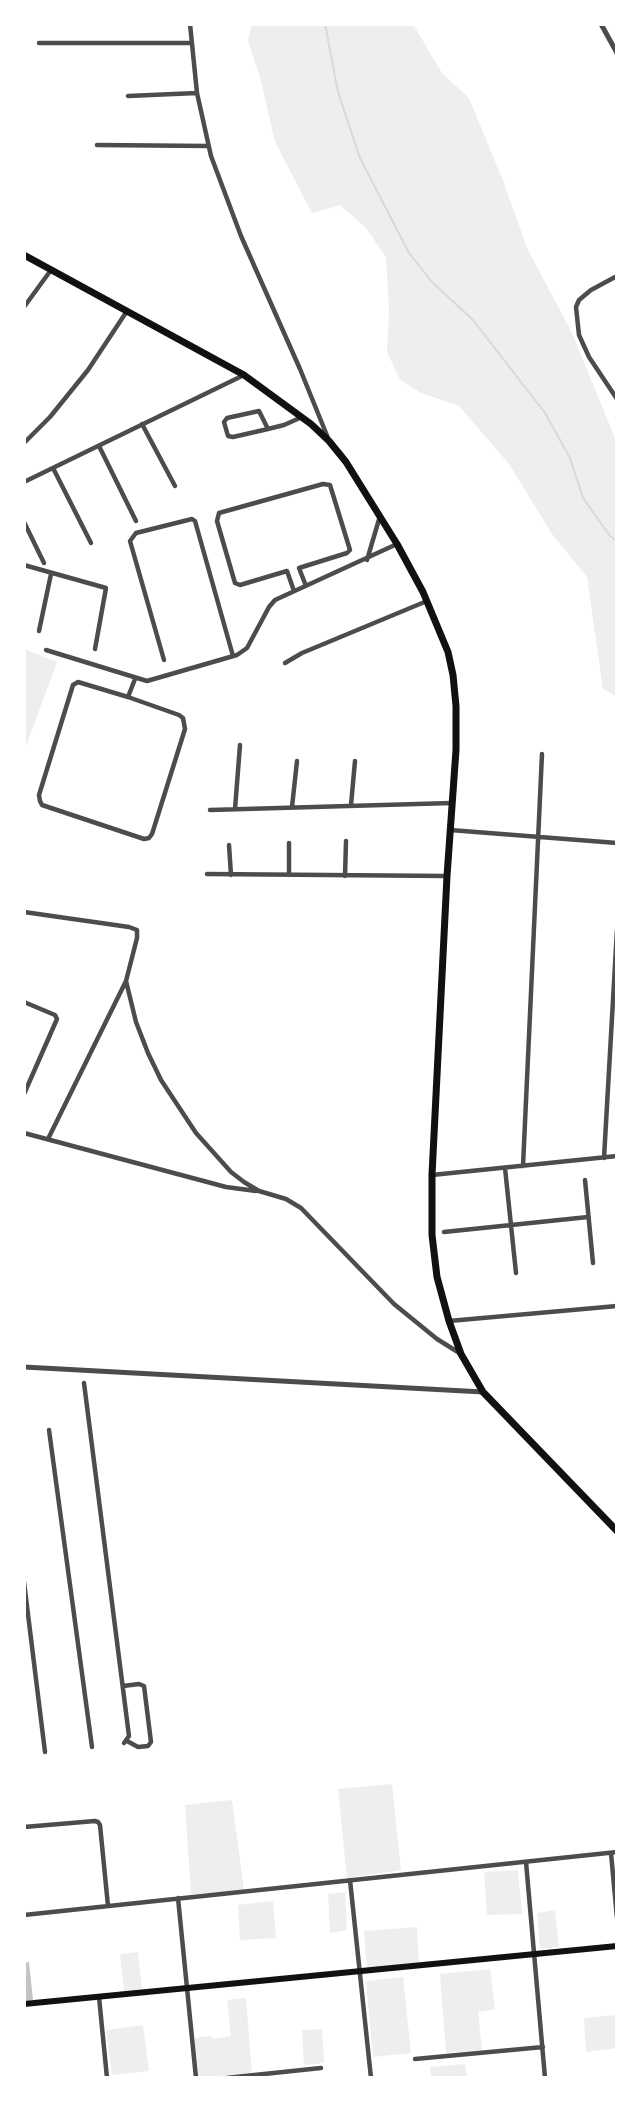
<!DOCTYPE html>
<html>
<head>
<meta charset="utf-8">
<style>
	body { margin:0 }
	#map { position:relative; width:641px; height:2102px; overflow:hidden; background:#fff; font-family:"Times New Roman",serif }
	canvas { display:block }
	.frame { position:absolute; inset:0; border:26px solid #fff; pointer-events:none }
</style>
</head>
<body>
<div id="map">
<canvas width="641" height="2102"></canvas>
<div class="frame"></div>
</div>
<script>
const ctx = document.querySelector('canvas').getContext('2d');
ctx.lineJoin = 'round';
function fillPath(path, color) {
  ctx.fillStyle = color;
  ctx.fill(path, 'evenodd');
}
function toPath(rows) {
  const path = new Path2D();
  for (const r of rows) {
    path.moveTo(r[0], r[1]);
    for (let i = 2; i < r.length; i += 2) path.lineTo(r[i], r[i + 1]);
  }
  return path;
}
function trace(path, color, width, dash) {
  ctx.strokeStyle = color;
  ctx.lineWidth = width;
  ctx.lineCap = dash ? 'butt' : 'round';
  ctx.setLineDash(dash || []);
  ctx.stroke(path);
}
fillPath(toPath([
	[252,24,413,24,442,73,469,98,504,183,527,248,572,333,617,443,617,697,603,689,587,577,552,534,509,464,459,406,421,393,400,380,387,352,389,309,386,257,366,228,340,205,312,213,275,142,261,81,248,41],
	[24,649,57,662,24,752],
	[392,1784,401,1870,347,1878,338,1789],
	[232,1800,244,1891,191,1894,185,1805],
	[518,1870,522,1914,487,1915,484,1872],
	[345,1892,347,1930,330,1933,328,1894],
	[273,1901,276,1938,240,1940,238,1905],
	[555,1910,559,1947,540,1949,537,1913],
	[417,1927,419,1962,367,1970,364,1931],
	[138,1952,142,1989,124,1991,120,1954],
	[490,1969,495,2009,478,2012,482,2050,446,2053,440,1974],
	[403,1977,411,2053,373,2057,366,1981],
	[246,1998,252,2073,196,2078,195,2038,212,2036,213,2039,231,2036,227,2000],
	[617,2015,617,2048,586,2052,584,2018],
	[143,2025,149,2071,112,2075,106,2030],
	[322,2029,324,2063,304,2065,302,2030],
	[465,2064,467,2078,431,2078,430,2067]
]), '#eee');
trace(toPath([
	[325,24,338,92,360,158,409,253,432,282,473,320,545,413,570,458,583,498,610,536,617,541]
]), '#d9d9d9', 2);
fillPath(toPath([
	[29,1962,33,2000,24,2001,24,1963]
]), '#c4c4c4');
trace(toPath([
	[190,24,197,93,211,156,241,236,300,369,328,438],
	[39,43,191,43],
	[128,96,197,93],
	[97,145,208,146],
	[617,276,591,290,579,300,576,307,579,335,589,357,617,399],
	[24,307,51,270],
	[142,424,175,486],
	[268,429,259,411,227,418,224,422,228,436,233,437,268,429,284,425,302,417],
	[24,443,50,417,88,370,127,311],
	[99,446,136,521],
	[53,468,91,543],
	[24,482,244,375],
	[24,522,44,563],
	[367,560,380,516],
	[24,565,106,588,95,649],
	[294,591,287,571,240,585,235,583,217,521,219,513,323,484,330,485,350,550,347,553,299,568,306,586],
	[39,631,51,574],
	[46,650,147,681,237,655,247,648,269,607,275,600,397,544],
	[164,660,130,541,136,533,192,519,195,521,233,656],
	[285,663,302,653,427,601],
	[78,682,128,697,179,715,183,718,185,729,152,834,149,838,144,839,42,805,40,801,39,795,73,685,78,682],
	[128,697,135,679],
	[351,805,355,761],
	[292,807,297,761],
	[235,809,240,745],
	[210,810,452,803],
	[450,830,617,843],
	[229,845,231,875],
	[207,874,447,876],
	[289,875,289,843],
	[345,876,346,841],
	[24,912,129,927,137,930,137,938,126,981,136,1022,148,1053,161,1080,196,1133,231,1172,244,1182,259,1191,286,1199,301,1208,394,1304,437,1339,461,1354],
	[24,1002,55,1015,57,1019,24,1094],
	[24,1133,226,1187,256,1191],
	[48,1139,126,981],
	[604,1158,617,930],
	[523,1166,542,754],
	[505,1168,516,1273],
	[432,1175,617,1156],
	[585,1180,593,1263],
	[444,1232,588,1217],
	[449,1321,617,1306],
	[84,1383,129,1736,124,1743],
	[49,1430,92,1747],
	[24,1582,45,1752],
	[123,1686,139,1684,144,1686,151,1742,148,1746,138,1747,127,1741],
	[24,1827,95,1821,98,1822,100,1825,108,1906],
	[611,1853,617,1918],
	[526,1862,545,2078],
	[350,1880,371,2078],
	[178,1898,196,2078],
	[24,1915,617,1852],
	[99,1997,107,2078],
	[415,2059,543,2047],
	[226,2078,321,2068]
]), '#4c4c4c', 4.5);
trace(toPath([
	[601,24,617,53],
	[24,1367,483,1392]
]), '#4c4c4c', 5);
trace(toPath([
	[24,2004,617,1946]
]), '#111', 6);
trace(toPath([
	[24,255,244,375,311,424,329,441,346,462,397,544,423,592,448,652,453,675,456,706,456,750,447,876,432,1175,432,1235,437,1277,449,1321,461,1354,483,1392,617,1531]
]), '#111', 7);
</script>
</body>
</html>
